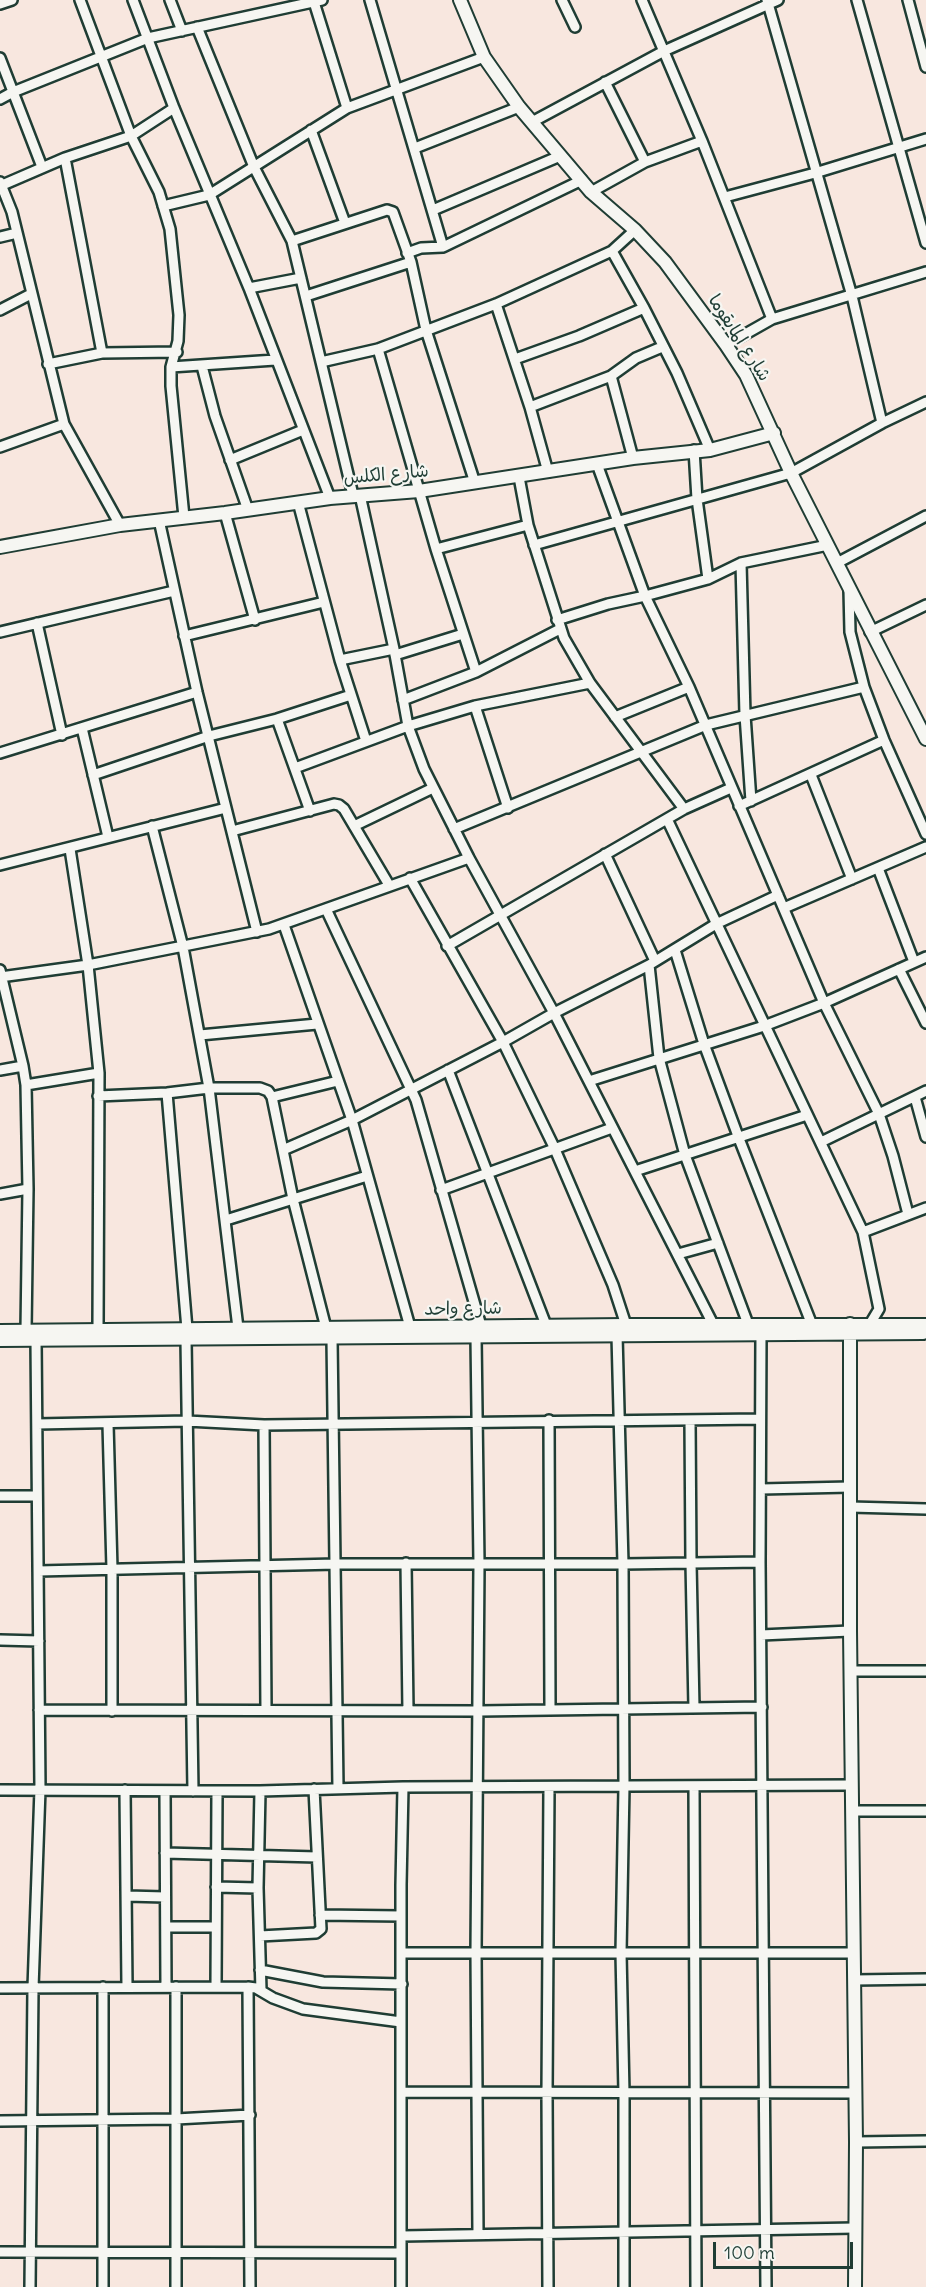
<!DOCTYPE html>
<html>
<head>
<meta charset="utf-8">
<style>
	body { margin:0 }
	#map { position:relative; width:926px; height:2287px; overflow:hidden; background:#f8e7df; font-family:Delius,sans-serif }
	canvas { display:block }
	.scale { position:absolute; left:713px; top:2242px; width:140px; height:27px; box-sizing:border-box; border:3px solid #1f3d34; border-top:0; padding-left:8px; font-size:18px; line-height:21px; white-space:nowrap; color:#1f3d34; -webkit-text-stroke:4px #f6f6f2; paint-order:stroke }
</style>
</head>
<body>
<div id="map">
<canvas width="926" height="2287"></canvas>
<div class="scale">100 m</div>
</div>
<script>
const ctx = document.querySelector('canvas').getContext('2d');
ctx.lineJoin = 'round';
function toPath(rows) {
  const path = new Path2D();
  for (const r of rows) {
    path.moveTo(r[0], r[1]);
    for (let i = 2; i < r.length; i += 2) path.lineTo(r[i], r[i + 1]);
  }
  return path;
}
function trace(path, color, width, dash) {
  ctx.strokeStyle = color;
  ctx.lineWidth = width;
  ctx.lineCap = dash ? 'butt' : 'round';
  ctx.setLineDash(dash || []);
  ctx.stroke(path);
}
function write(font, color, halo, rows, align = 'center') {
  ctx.font = font + ' Delius,"Playpen Sans Arabic",sans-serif';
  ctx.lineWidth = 4.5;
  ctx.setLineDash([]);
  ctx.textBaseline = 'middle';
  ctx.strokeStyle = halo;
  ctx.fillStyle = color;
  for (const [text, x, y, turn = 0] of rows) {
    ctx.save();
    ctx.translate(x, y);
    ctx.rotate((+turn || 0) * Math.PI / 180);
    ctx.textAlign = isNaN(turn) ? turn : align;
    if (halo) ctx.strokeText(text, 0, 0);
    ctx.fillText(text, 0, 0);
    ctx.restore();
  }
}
const minor = toPath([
	[80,0,131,136,159,192,170,229,179,315,178,341,171,367],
	[133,0,174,108,249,288,330,498],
	[170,0,182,31],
	[370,0,443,247],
	[562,0,575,27],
	[642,0,702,141,772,319],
	[767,0,852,296,882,423],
	[857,0,926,243],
	[908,0,926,67],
	[314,2,347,108],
	[0,4,12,0],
	[197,27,254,167,292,241,353,495],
	[0,58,42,167],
	[605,82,645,162],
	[0,99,13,92,148,38,322,0],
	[532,122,664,51,778,0],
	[311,130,345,223],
	[415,148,519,107],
	[65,158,102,353],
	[0,182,12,212,64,424,120,525],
	[0,186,65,158,131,136,174,108],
	[591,192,645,162,702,141],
	[725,197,815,173,926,139],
	[163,206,209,195,347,108,484,57],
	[433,210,560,156],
	[0,237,17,233],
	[292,241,387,210,393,212,411,262,426,330,475,483],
	[612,251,644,308,677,373,710,450],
	[407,253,421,248,443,247,582,180],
	[249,288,301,278],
	[306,296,411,262],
	[496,304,530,407,548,472],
	[0,310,31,294],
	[726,345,772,319,926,272],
	[378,349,436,549,476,672],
	[515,359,579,336,644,308],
	[321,362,378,349,496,304,612,251,635,230],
	[48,364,102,353,177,352],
	[202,366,215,416,248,510],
	[611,376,633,458],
	[530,407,611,376,636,358,662,347],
	[0,447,64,424],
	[694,450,697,499,708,579],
	[230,460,303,430],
	[597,464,645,596,689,687,824,1003,879,1114,893,1156,908,1214],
	[519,477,528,525,564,638,590,683,684,809],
	[360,495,394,649,408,726,424,769,469,858,554,1013,715,1328],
	[298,502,340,660,366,741],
	[225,513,255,620],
	[184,517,171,386,171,367,275,360],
	[159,520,197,692,257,932],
	[534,545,791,473,882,423,926,402],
	[436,549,528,525],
	[741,563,745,715,751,801],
	[837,563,926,516],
	[849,590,850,632,864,687,884,740,926,834],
	[557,620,608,604,645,596,708,579,741,563,828,545],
	[37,623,62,735],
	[0,632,174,591],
	[870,632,926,605],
	[184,636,324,602],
	[395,655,463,634],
	[340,660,394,649],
	[403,700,476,672,560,629],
	[475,706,508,808],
	[615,717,689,687],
	[277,719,310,811],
	[82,728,108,837],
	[0,753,197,692],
	[295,768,408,726,475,706,590,683],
	[93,775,209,736,277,719,351,695],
	[811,775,852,879],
	[739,806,884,740],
	[667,819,863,1232,879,1309,870,1324,869,1329],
	[152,826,183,947,209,1088,238,1328],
	[354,826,433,788],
	[454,829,706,725,864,687],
	[232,831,334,804,339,805,344,809,389,885],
	[70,849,88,965,99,1073,98,1329],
	[605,854,655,961],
	[0,865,226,808],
	[878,868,914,962],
	[410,878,503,1042,554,1147,613,1285,626,1325],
	[784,908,926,847],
	[326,909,416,1100,481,1326],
	[284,925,352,1120,410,1327],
	[447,946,684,809,731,788],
	[675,950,704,1044,738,1136,812,1325],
	[649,965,659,1058,685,1155,748,1324],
	[899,969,926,1023],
	[0,970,23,1066,26,1085,28,1189,26,1330],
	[0,977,88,965,269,929,469,858],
	[200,1035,317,1024],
	[0,1070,23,1066],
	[448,1070,546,1325],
	[589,1081,764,1026,824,1003,926,957],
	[26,1085,99,1073],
	[167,1093,187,1329],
	[98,1096,167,1093,209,1088,260,1088,268,1091,272,1097,338,1081],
	[272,1097,293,1199,326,1328],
	[915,1097,926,1137],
	[821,1142,926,1091],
	[283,1150,352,1120,503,1042,554,1013,649,965,716,924,778,895],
	[635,1171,807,1115],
	[441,1190,612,1128],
	[0,1194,28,1189],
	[226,1220,367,1176],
	[863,1232,926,1208],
	[678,1254,718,1243],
	[761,1334,760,1562,766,2287],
	[617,1335,623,1564,624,1786,621,1953,624,2093,624,2287],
	[476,1337,479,1564,476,1952,478,2234],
	[332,1339,338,1788],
	[186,1340,193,1791],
	[549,1420,550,1709],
	[690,1420,691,1563,694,1708],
	[37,1424,187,1421,264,1425,760,1419],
	[108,1424,112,1569,112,1711],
	[264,1425,266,1710],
	[761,1489,850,1487],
	[0,1496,37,1496],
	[850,1507,926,1509],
	[406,1563,408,1711],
	[38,1571,336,1564,623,1564,760,1562],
	[761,1635,850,1631],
	[0,1640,39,1641],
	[850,1671,926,1671],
	[39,1710,479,1711,762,1707],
	[694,1786,696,2287],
	[0,1790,260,1791,403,1787,852,1785],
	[125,1790,127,1987],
	[165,1791,166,1987],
	[260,1791,258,1888,261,1990],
	[853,1811,926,1811],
	[165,1853,317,1857],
	[216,1887,258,1888],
	[127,1896,165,1897],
	[320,1915,401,1916],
	[166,1927,216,1927],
	[260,1936,316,1933,321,1929,314,1789],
	[402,1953,854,1953],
	[260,1970,323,1982,402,1984],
	[854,1980,926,1979],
	[216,1986,217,1791],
	[176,1987,176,2287],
	[248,1987,250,2287],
	[0,1988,248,1987,256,1988,273,1998,303,2009,401,2022],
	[401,2092,855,2093],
	[0,2121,176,2119,250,2115],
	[856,2142,926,2141],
	[402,2236,855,2228],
	[0,2252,401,2253],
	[30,2287,33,1988,40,1789,36,1340],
	[103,2287,103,1987],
	[401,2287,401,1885,403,1787],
	[548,2287,547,2093,549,1787]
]);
const tertiary = toPath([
	[460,0,484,57,519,107,591,192,635,230,665,262,726,345,746,375,791,473,926,739],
	[0,547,120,525,225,513,330,498,419,491,633,458,710,450,774,433],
	[850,1324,850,1631,856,2142,855,2287],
	[0,1331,626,1325,926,1325],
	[0,1340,923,1333]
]);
trace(minor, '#1f3d34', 14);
trace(tertiary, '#1f3d34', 16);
trace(minor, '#f6f6f2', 9);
trace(tertiary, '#f6f6f2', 12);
write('18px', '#1f3d34', '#f6f6f2', [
	["شارع المايقوما",739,338,57],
	["شارع الكلس",386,475,-5],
	["شارع واحد",463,1309,-1]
]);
</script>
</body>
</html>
